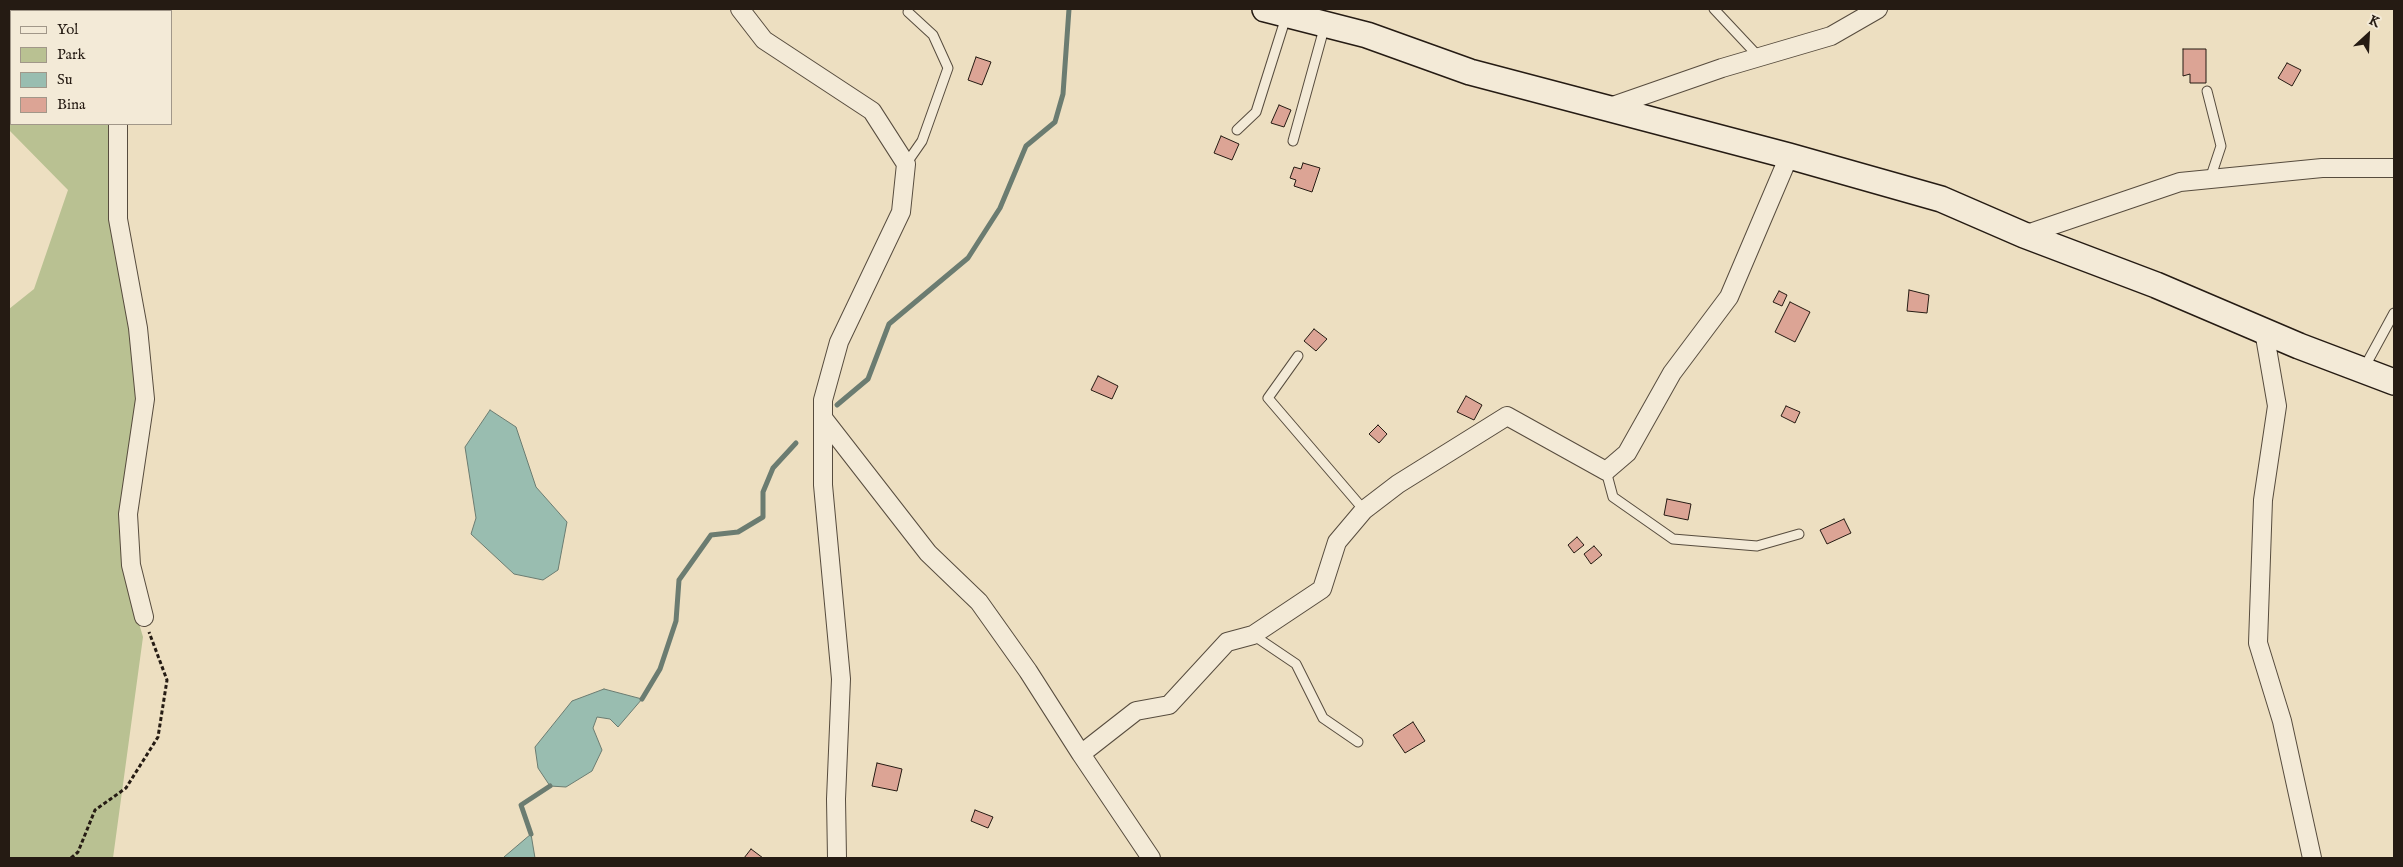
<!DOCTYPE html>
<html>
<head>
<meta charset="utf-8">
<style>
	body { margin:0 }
	#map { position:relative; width:2403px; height:867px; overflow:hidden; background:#eddfc1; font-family:"IM FELL English",serif }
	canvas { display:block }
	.frame { position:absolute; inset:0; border:10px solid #251b13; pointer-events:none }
	.legend { position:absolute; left:10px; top:10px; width:162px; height:115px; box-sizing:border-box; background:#f3ead7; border:1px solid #a19789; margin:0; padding:6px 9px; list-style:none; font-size:15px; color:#251b13 }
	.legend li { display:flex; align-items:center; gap:10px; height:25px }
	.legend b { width:25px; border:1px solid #a19789 }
	.north { position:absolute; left:2343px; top:10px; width:50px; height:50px; -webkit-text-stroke:4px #f3ead7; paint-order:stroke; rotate:25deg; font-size:14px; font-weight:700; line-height:20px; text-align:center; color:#251b13 }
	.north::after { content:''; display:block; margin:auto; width:18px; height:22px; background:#251b13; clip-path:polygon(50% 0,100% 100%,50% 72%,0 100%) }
</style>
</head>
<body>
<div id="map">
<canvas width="2403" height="867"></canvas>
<div class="frame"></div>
<ul class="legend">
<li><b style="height:6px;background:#f3ead7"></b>Yol</li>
<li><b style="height:14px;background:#b9c192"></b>Park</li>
<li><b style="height:14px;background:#99bdb0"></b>Su</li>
<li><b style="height:14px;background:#dca495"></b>Bina</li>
</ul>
<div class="north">K</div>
</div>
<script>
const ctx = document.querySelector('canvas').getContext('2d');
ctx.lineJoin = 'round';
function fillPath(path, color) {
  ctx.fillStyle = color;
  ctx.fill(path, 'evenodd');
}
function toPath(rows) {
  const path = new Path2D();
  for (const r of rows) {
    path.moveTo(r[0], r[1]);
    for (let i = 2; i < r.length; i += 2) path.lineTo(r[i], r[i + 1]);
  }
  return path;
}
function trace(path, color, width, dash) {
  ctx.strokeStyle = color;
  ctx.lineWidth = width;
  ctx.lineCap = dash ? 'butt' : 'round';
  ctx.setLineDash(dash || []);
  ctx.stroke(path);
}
fillPath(toPath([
	[42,9,119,9,119,11,42,11],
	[11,89,11,124,111,124,138,395,122,516,122,565,143,637,113,858,9,858,9,309,34,289,68,190,9,130,9,91]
]), '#b9c192');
const water = toPath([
	[490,410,516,427,536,487,567,522,558,570,543,580,514,574,471,534,476,518,465,447,490,410],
	[604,689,642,699,618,727,610,719,597,717,593,728,602,750,592,771,566,787,550,786,538,768,535,747,572,701,604,689],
	[531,834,535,858,504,858,504,857,531,834]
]);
fillPath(water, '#99bdb0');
trace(water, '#6b7c71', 1);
trace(toPath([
	[837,405,868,379,889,324,968,258,1000,208,1026,146,1055,122,1063,94,1069,9],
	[642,699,660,669,676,621,679,580,711,535,738,532,763,517,763,492,773,468,796,443],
	[531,834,521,805,550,786]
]), '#6b7c71', 5);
const building = toPath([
	[2183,49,2206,49,2206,83,2190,83,2190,74,2183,76,2183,49],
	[976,57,991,62,982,85,968,80,976,57],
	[2287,63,2301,70,2292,86,2278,78,2287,63],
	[1279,105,1291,110,1284,127,1271,123,1279,105],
	[1221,136,1239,144,1232,160,1214,153,1221,136],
	[1303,163,1320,168,1312,192,1294,186,1296,180,1290,178,1294,167,1301,169,1303,163],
	[1909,290,1929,295,1927,313,1907,311,1909,290],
	[1779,291,1787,295,1782,306,1773,302,1779,291],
	[1790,302,1810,312,1795,342,1775,332,1790,302],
	[1314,329,1327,339,1316,351,1304,341,1314,329],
	[1098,376,1118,386,1112,399,1091,390,1098,376],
	[1466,396,1482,405,1474,420,1457,412,1466,396],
	[1786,406,1800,412,1795,423,1781,416,1786,406],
	[1378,425,1387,434,1379,443,1369,434,1378,425],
	[1667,499,1691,504,1688,520,1664,515,1667,499],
	[1844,519,1851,533,1827,544,1820,530,1844,519],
	[1577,537,1584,545,1574,553,1568,545,1577,537],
	[1594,546,1602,555,1591,564,1584,554,1594,546],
	[1413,722,1425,741,1405,753,1393,735,1413,722],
	[877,763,902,769,897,791,872,786,877,763],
	[975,810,993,817,988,828,971,821,975,810],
	[751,849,763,858,744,858,751,849]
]);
fillPath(building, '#dca495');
trace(building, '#251b13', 1);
const lane = toPath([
	[1714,9,1759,57],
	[2207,91,2221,146,2210,179],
	[1237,130,1256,112,1286,17],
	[1293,141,1325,25],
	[906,164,922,141,948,68,933,35,908,12],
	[1298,356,1268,398,1364,510],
	[2363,370,2394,313],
	[1606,471,1613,497,1673,539,1757,546,1799,534],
	[1253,635,1296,664,1323,718,1358,742]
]);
const street = toPath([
	[740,9,764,40,872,111,906,164,901,212,839,342,823,400,823,485,841,679,836,799,837,858],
	[125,11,125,9],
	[1607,108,1722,68,1831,36,1878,9],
	[118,124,118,219,138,328,145,399,128,514,131,565,144,617],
	[2024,235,2180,182,2322,168,2394,168],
	[2264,331,2277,406,2263,500,2258,643,2282,721,2312,858],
	[823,418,928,553,979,602,1028,671,1081,754,1151,858],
	[1081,754,1136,711,1169,705,1227,642,1253,635,1322,589,1337,542,1364,510,1398,484,1507,416,1606,471,1627,453,1672,373,1729,297,1789,156]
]);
const secondary = toPath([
	[1265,9,1367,35,1470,72,1789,156,1941,199,2024,235,2156,285,2299,346,2394,382]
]);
trace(lane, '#574c3e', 11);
trace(street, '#574c3e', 20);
trace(secondary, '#251b13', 28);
trace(toPath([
	[71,858,78,852,95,810,126,788,158,737,167,680,149,632]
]), '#251b13', 3, [4, 2.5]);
trace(lane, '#f3ead7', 9);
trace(street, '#f3ead7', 18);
trace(secondary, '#f3ead7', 25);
</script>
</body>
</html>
